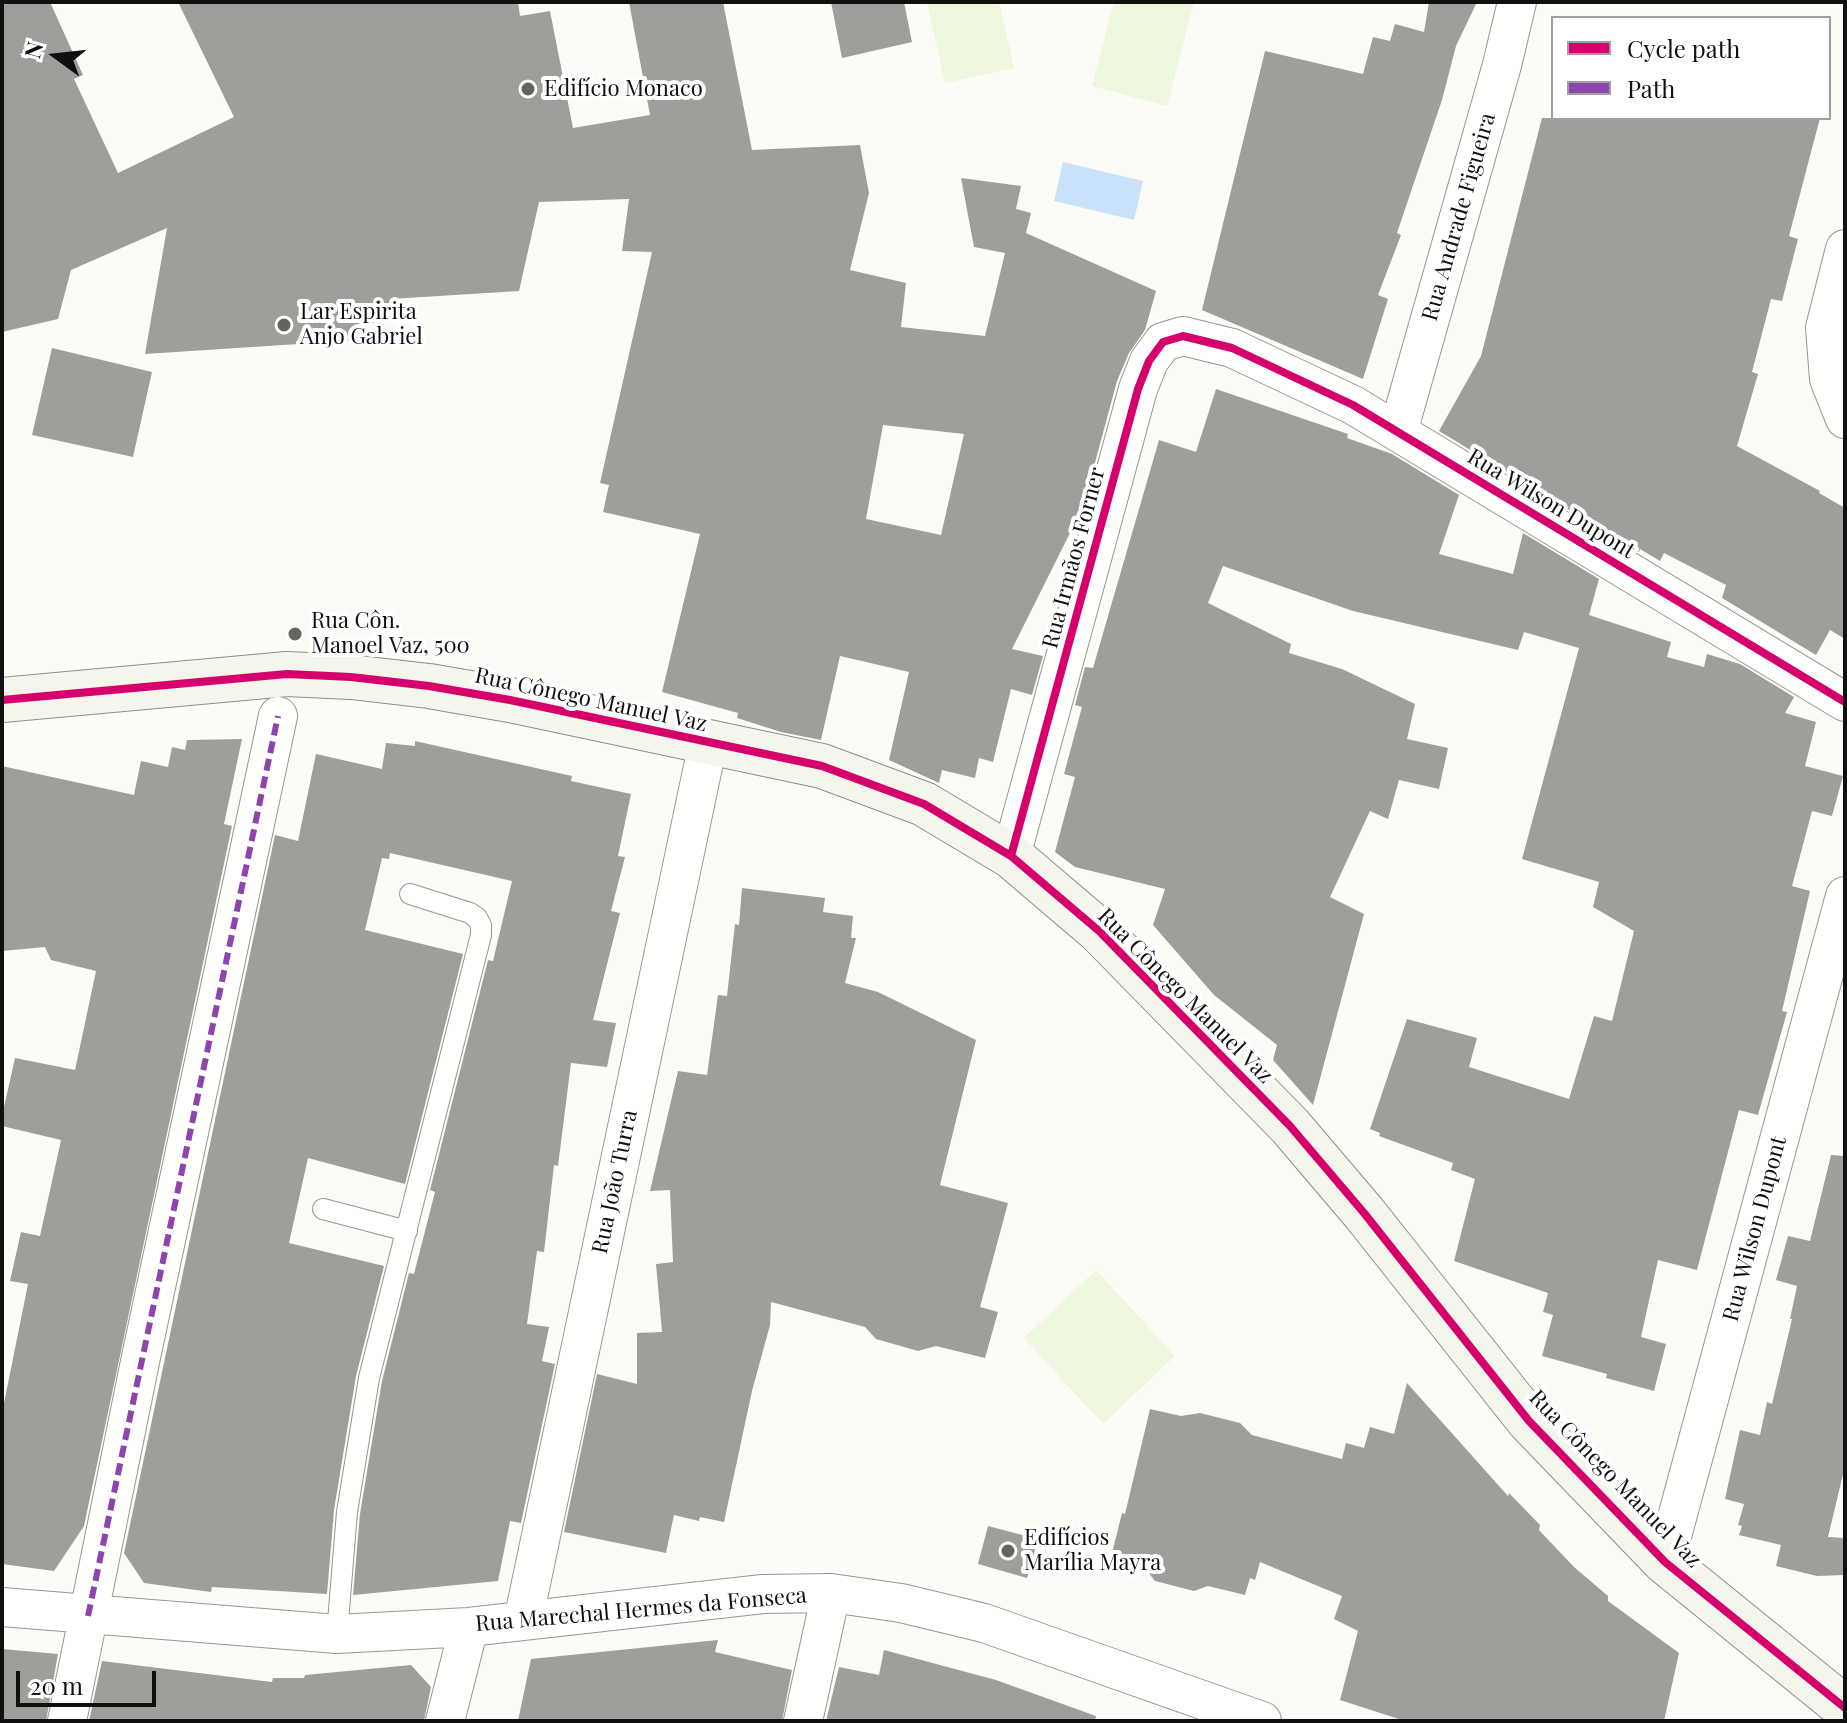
<!DOCTYPE html>
<html>
<head>
<meta charset="utf-8">
<style>
	body { margin:0 }
	#map { position:relative; width:1847px; height:1723px; overflow:hidden; background:#fcfcf6; font-family:"Playfair Display",serif }
	canvas { display:block }
	.frame { position:absolute; inset:0; border:4px solid #101010; pointer-events:none }
	.legend { position:absolute; left:1551px; top:16px; width:280px; height:104px; box-sizing:border-box; background:#fff; border:2px solid #9f9f9f; margin:0; padding:10px 14px; list-style:none; font-size:24px; color:#101010 }
	.legend li { display:flex; align-items:center; gap:16px; height:40px }
	.legend b { width:40px; border:2px solid #9f9f9f }
	.north { position:absolute; left:16px; top:16px; width:80px; height:80px; -webkit-text-stroke:6px #fff; paint-order:stroke; rotate:285deg; font-size:22px; font-weight:700; line-height:32px; text-align:center; color:#101010 }
	.north::after { content:''; display:block; margin:auto; width:28px; height:36px; background:#101010; clip-path:polygon(50% 0,100% 100%,50% 72%,0 100%) }
	.scale { position:absolute; left:16px; top:1671px; width:140px; height:36px; box-sizing:border-box; border:4px solid #101010; border-top:0; padding-left:10px; font-size:24px; line-height:28px; white-space:nowrap; color:#101010; -webkit-text-stroke:6px #fff; paint-order:stroke }
</style>
</head>
<body>
<div id="map">
<canvas width="1847" height="1723"></canvas>
<div class="frame"></div>
<ul class="legend">
<li><b style="height:10px;background:#d6006c"></b>Cycle path</li>
<li><b style="height:10px;background:#8e44ad"></b>Path</li>
</ul>
<div class="north">N</div>
<div class="scale">20 m</div>
</div>
<script>
const ctx = document.querySelector('canvas').getContext('2d');
ctx.lineJoin = 'round';
function fillPath(path, color) {
  ctx.fillStyle = color;
  ctx.fill(path, 'evenodd');
}
function toPath(rows) {
  const path = new Path2D();
  for (const r of rows) {
    path.moveTo(r[0], r[1]);
    for (let i = 2; i < r.length; i += 2) path.lineTo(r[i], r[i + 1]);
  }
  return path;
}
function trace(path, color, width, dash) {
  ctx.strokeStyle = color;
  ctx.lineWidth = width;
  ctx.lineCap = dash ? 'butt' : 'round';
  ctx.setLineDash(dash || []);
  ctx.stroke(path);
}
function write(font, color, halo, rows, align = 'center') {
  ctx.font = font + ' "Playfair Display",serif';
  ctx.lineWidth = 8;
  ctx.setLineDash([]);
  ctx.textBaseline = 'middle';
  ctx.strokeStyle = halo;
  ctx.fillStyle = color;
  for (const [text, x, y, turn = 0] of rows) {
    ctx.save();
    ctx.translate(x, y);
    ctx.rotate((+turn || 0) * Math.PI / 180);
    ctx.textAlign = isNaN(turn) ? turn : align;
    if (halo) ctx.strokeText(text, 0, 0);
    ctx.fillText(text, 0, 0);
    ctx.restore();
  }
}
fillPath(toPath([
	[927,2,999,2,1014,68,945,83],
	[1114,2,1194,2,1167,106,1092,86],
	[1096,1270,1175,1356,1103,1424,1024,1338]
]), '#ecf7de');
fillPath(toPath([
	[1063,162,1143,181,1134,220,1054,201]
]), '#c9e1f9');
fillPath(toPath([
	[2,2,50,2,83,75,74,79,118,173,234,117,178,2,518,2,520,16,550,11,573,128,650,115,629,2,723,2,752,150,860,145,869,193,850,270,906,283,901,327,985,336,1005,253,974,247,961,178,1021,186,1016,209,1031,213,1026,233,1156,291,1145,330,1129,353,1117,381,1083,507,1012,649,1043,656,1032,695,1011,689,993,762,979,758,975,778,942,770,939,783,889,760,909,672,840,656,821,740,781,732,737,718,738,713,662,692,700,534,603,512,609,485,600,483,652,252,622,251,629,199,539,202,519,291,391,299,391,322,362,324,360,340,145,354,167,228,71,270,58,319,2,332],
	[883,425,964,434,941,535,866,519],
	[831,2,904,2,912,42,842,58],
	[1429,2,1477,2,1456,46,1442,100,1397,233,1401,235,1378,295,1388,299,1363,379,1202,310,1265,51,1363,74,1373,37,1390,41,1395,24,1424,32],
	[1542,118,1820,118,1789,236,1798,239,1782,301,1771,299,1752,372,1758,374,1737,446,1820,491,1819,493,1845,508,1845,639,1830,630,1816,655,1722,598,1726,585,1664,553,1660,561,1640,549,1639,552,1439,431,1481,356],
	[52,348,152,372,133,457,32,435],
	[1216,389,1348,434,1347,438,1392,454,1459,495,1439,554,1513,574,1523,533,1599,579,1589,615,1671,642,1667,657,1704,667,1707,654,1740,664,1794,697,1785,713,1816,722,1805,766,1843,776,1832,816,1812,811,1792,886,1810,891,1782,1011,1787,1012,1758,1115,1739,1110,1697,1270,1658,1260,1641,1337,1666,1344,1654,1391,1606,1378,1607,1374,1542,1356,1553,1315,1543,1312,1548,1293,1454,1261,1475,1179,1451,1170,1453,1163,1379,1136,1380,1133,1370,1129,1407,1019,1477,1038,1469,1067,1569,1099,1594,1016,1612,1021,1634,931,1593,907,1599,882,1522,859,1579,648,1524,632,1518,650,1353,611,1223,566,1208,603,1291,644,1289,653,1342,669,1415,704,1407,739,1448,748,1439,789,1399,780,1388,819,1370,811,1330,897,1364,914,1313,1105,1273,1060,1277,1045,1214,995,1153,925,1165,889,1075,867,1055,852,1075,777,1064,774,1082,707,1075,705,1085,667,1093,668,1159,440,1196,452],
	[242,739,224,824,232,826,84,1526,54,1571,2,1564,2,1413,28,1284,10,1281,21,1232,40,1236,61,1140,2,1126,2,1116,15,1058,75,1070,96,971,51,960,45,947,2,951,2,766,134,795,141,761,168,767,172,747,185,750,187,740],
	[415,741,572,776,571,781,631,794,618,856,625,857,611,911,620,913,593,1020,616,1023,607,1067,571,1063,558,1166,554,1165,544,1252,537,1251,527,1324,549,1327,542,1361,555,1364,521,1523,510,1521,498,1581,353,1595,360,1514,382,1381,409,1273,414,1274,435,1192,430,1190,488,960,493,961,512,881,390,853,389,859,382,858,365,930,463,954,405,1184,308,1158,289,1243,384,1266,356,1376,334,1510,327,1594,212,1587,211,1592,144,1583,124,1553,275,835,298,841,316,754,382,769,386,743,415,746],
	[742,888,825,898,823,912,853,916,851,938,856,938,845,983,878,992,976,1040,940,1185,1008,1203,980,1307,998,1312,985,1358,936,1346,918,1351,876,1339,865,1327,771,1302,770,1325,752,1391,724,1522,700,1517,699,1521,674,1515,666,1553,564,1532,597,1374,637,1384,637,1333,662,1332,656,1264,673,1262,670,1190,650,1191,678,1071,707,1075,718,995,727,996,735,924,739,925],
	[1831,1155,1845,1156,1845,1466,1828,1537,1845,1538,1845,1575,1817,1576,1776,1566,1781,1545,1739,1535,1742,1526,1738,1525,1744,1504,1725,1499,1740,1430,1760,1435,1767,1402,1772,1404,1792,1319,1790,1319,1797,1286,1776,1280,1788,1236,1810,1241],
	[1407,1383,1508,1496,1509,1493,1540,1525,1539,1530,1574,1567,1608,1596,1608,1601,1679,1653,1664,1721,1405,1721,1340,1700,1358,1631,1334,1619,1342,1596,1260,1562,1255,1580,1250,1578,1245,1595,1208,1586,1194,1591,1155,1581,1147,1571,1110,1561,1122,1513,1125,1514,1150,1409,1181,1416,1200,1413,1240,1423,1252,1435,1342,1459,1346,1443,1364,1448,1370,1427,1394,1434],
	[988,1526,1038,1539,1027,1578,978,1564],
	[718,1640,715,1652,792,1670,782,1721,518,1721,531,1659],
	[2,1649,58,1654,46,1721,2,1721],
	[884,1650,996,1680,1096,1716,1095,1721,826,1721,839,1667,879,1675],
	[102,1661,272,1682,273,1678,304,1678,305,1675,411,1665,431,1687,424,1721,89,1721]
]), '#a09e9b');
const lane = toPath([
	[323,1209,407,1231],
	[337,1634,347,1512,369,1378,481,935,481,925,477,918,470,913,410,894]
]);
const street = toPath([
	[1845,249,1825,328,1829,379,1845,419],
	[1398,432,1502,65,1517,2],
	[1011,856,1138,389,1149,361,1163,342,1183,336,1232,348,1353,405,1845,702],
	[1665,1562,1845,896],
	[2,1607,337,1634,469,1627,763,1594,831,1593,901,1603,984,1623,1262,1721],
	[523,1621,708,743],
	[67,1721,141,1357,278,716],
	[445,1721,469,1627],
	[803,1721,831,1593]
]);
const secondary = toPath([
	[2,700,287,674,351,677,429,686,510,700,822,766,924,804,1011,856,1099,931,1290,1126,1364,1213,1529,1421,1665,1562,1845,1708]
]);
trace(lane, '#969694', 22);
trace(street, '#969694', 40);
trace(secondary, '#8d8d8a', 46);
trace(lane, '#fffffe', 20);
trace(street, '#fffffe', 38);
trace(secondary, '#f5f6eb', 44);
trace(toPath([
	[88,1616,278,716]
]), '#8e44ad', 6, [12, 6]);
trace(toPath([
	[2,700,287,674,351,677,429,686,510,700,822,766,924,804,1011,856,1099,931,1290,1126,1364,1213,1529,1421,1665,1562,1845,1708],
	[1011,856,1138,389,1149,361,1163,342,1183,336,1232,348,1353,405,1845,702]
]), '#d6006c', 8);
for (const [x, y, r, color] of [
	[528,89,8,"#636360"],
	[284,325,8,"#636360"],
	[295,634,8,"#636360"],
	[1008,1551,8,"#636360"]
]) {
  const dot = new Path2D();
  dot.arc(x, y, r, 0, 2 * Math.PI);
  ctx.fillStyle = color;
  ctx.fill(dot);
  trace(dot, '#fff', 3);
}
write('22px', '#101010', '#fff', [
	["Edifício Monaco",544,89],
	["Lar Espirita",300,312],
	["Anjo Gabriel",300,337],
	["Rua Côn.",311,621],
	["Manoel Vaz, 500",311,646],
	["Edifícios",1024,1538],
	["Marília Mayra",1024,1563]
], 'left');
write('22px', '#101010', '#fff', [
	["Rua Andrade Figueira",1459,217,-74],
	["Rua Wilson Dupont",1551,504,31],
	["Rua Irmãos Forner",1074,558,-75],
	["Rua Cônego Manuel Vaz",591,700,12],
	["Rua Cônego Manuel Vaz",1185,996,45],
	["Rua João Turra",615,1182,-78],
	["Rua Wilson Dupont",1755,1229,-75],
	["Rua Cônego Manuel Vaz",1615,1479,46],
	["Rua Marechal Hermes da Fonseca",641,1610,-5]
]);
</script>
</body>
</html>
